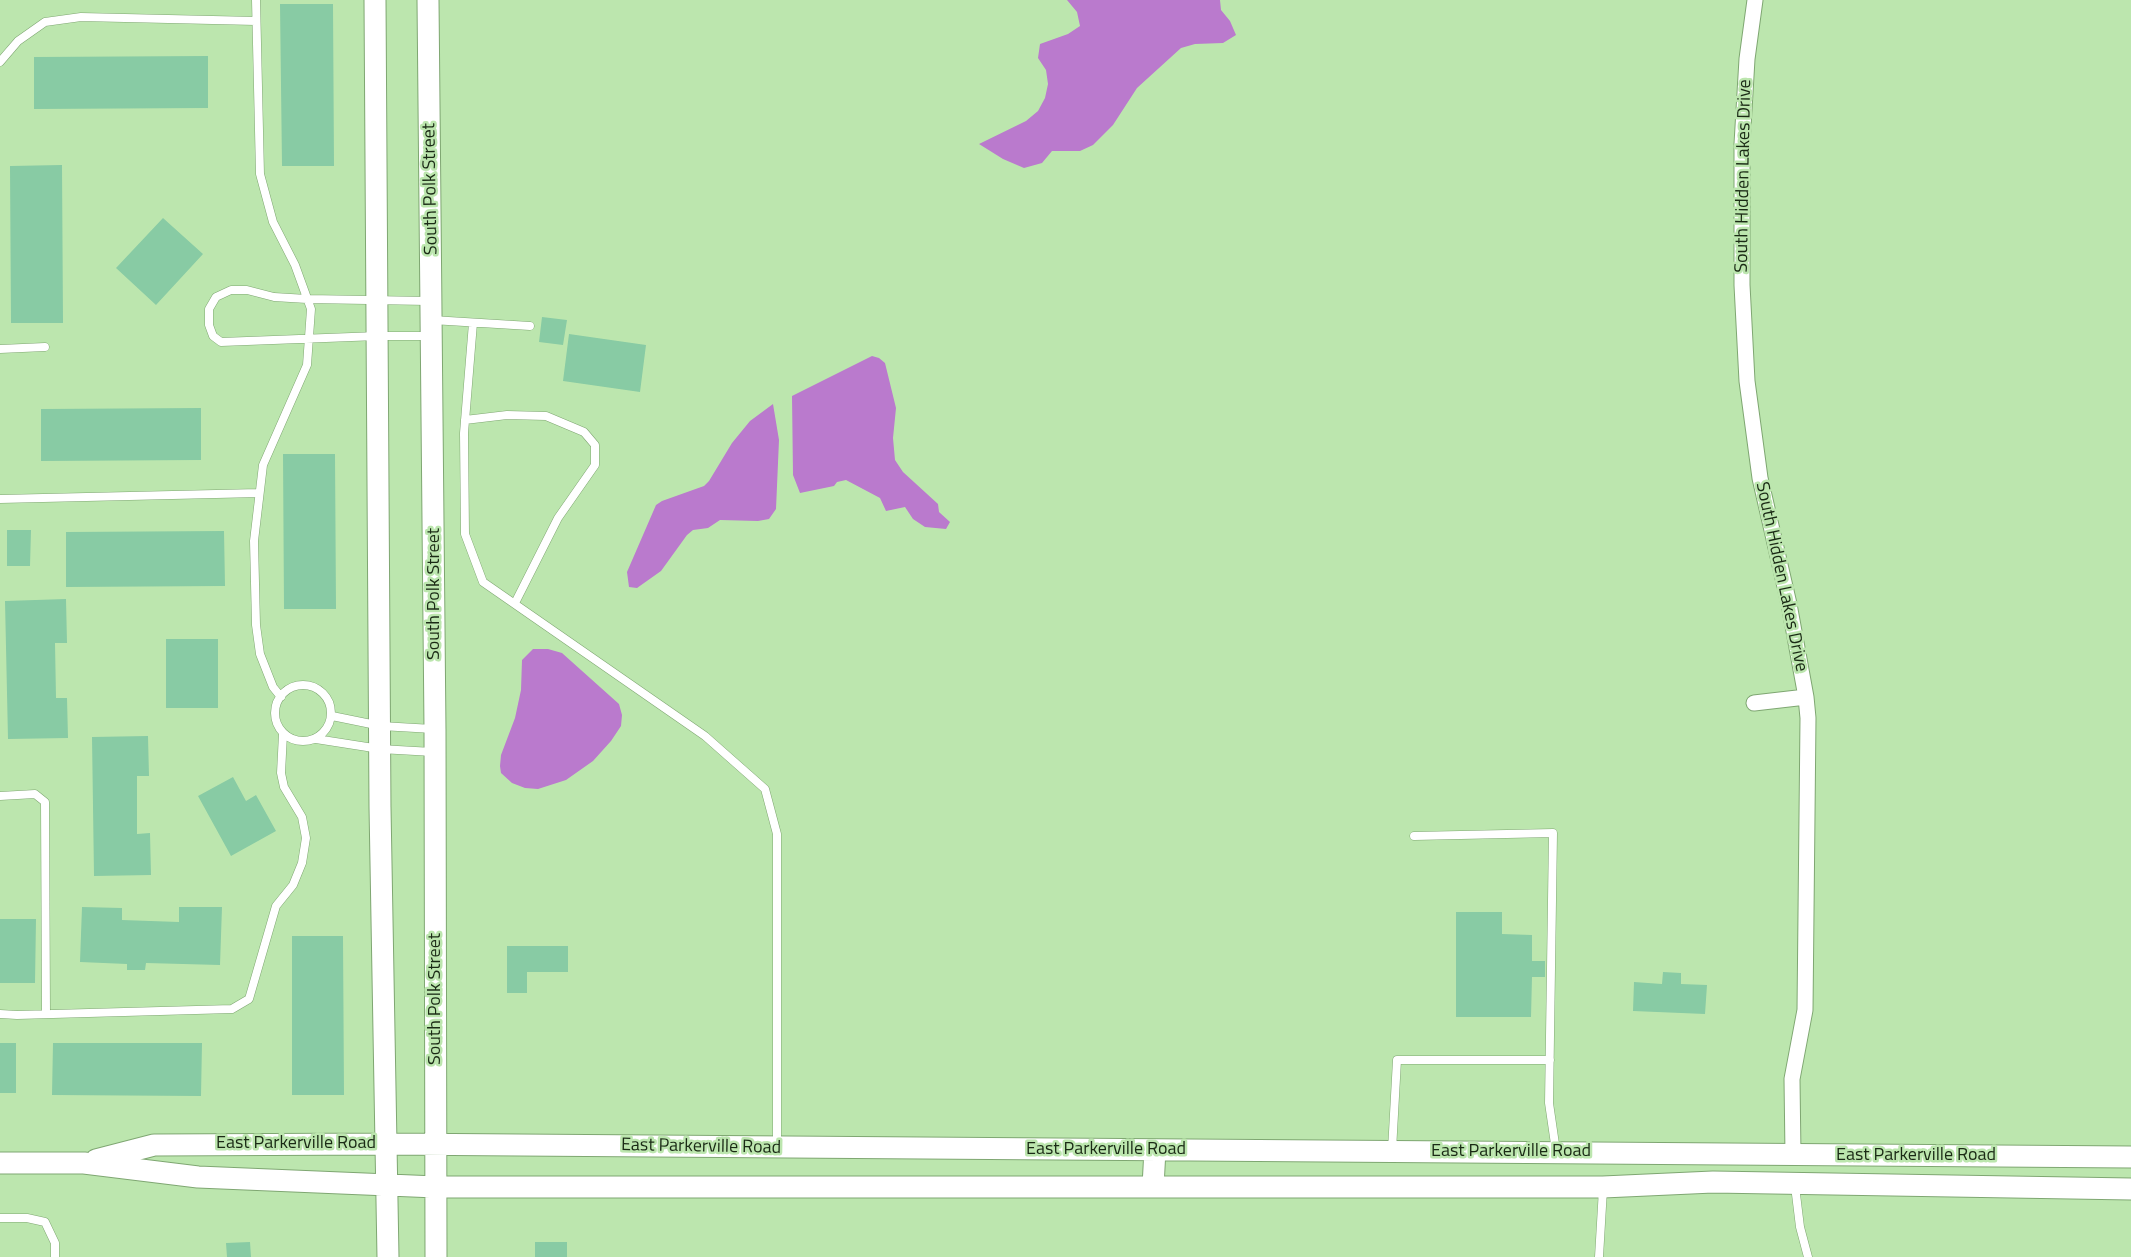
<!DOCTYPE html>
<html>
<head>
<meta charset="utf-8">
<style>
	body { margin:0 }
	canvas { display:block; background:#bce6ae }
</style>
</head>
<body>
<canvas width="2131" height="1257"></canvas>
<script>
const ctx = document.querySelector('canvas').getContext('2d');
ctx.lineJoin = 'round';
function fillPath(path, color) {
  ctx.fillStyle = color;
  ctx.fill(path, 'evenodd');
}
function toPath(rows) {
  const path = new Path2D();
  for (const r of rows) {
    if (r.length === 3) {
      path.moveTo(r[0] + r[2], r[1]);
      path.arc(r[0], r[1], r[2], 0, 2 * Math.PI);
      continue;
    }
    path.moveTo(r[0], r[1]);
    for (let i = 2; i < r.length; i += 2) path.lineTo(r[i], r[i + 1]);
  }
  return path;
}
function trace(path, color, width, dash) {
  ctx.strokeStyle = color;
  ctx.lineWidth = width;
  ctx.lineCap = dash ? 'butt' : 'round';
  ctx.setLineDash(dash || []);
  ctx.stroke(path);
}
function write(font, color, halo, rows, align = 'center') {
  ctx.font = font + ' "Titillium Web",sans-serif';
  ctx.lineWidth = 5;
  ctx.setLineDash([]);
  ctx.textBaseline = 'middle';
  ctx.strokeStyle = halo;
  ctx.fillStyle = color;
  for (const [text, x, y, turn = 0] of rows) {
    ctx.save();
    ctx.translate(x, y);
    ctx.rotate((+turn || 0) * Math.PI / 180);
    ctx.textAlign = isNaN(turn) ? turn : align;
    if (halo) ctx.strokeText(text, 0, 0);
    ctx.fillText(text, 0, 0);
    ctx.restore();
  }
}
fillPath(toPath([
	[1067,0,1220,0,1221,10,1230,21,1236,35,1223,43,1195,44,1181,48,1137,88,1113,125,1093,145,1080,151,1052,151,1042,163,1024,168,1003,159,979,144,1026,121,1038,111,1045,98,1048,84,1046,70,1038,58,1040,44,1068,34,1080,26,1077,12],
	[872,356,879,358,885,363,896,408,893,438,895,460,903,472,938,504,939,512,950,522,946,529,925,527,913,519,905,507,886,511,880,498,846,480,837,482,834,486,800,493,793,475,792,396],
	[773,404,779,440,776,509,769,519,758,521,720,520,708,528,693,530,687,535,661,571,637,588,629,587,627,572,656,505,662,501,704,486,709,481,732,443,750,421],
	[533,649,548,649,562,653,619,704,622,715,621,726,611,741,593,761,566,780,538,789,525,788,512,783,501,773,500,766,501,755,515,718,521,690,522,660]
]), '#ba7acd');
fillPath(toPath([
	[280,4,333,4,334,166,282,166],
	[208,56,208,108,34,109,34,57],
	[62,165,63,323,11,323,10,166],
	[163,218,203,254,156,305,116,268],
	[542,317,567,320,563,345,539,342],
	[569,334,646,345,640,392,563,381],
	[201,408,201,460,41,461,41,409],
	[283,454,335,454,336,609,284,609],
	[7,530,31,530,30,566,7,566],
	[224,531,225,586,66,587,66,532],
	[66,599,67,643,55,643,56,698,67,698,68,738,8,739,5,601],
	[166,639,218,639,218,708,166,708],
	[148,736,149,776,137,776,137,834,150,833,151,875,94,876,92,737],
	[233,777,246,801,256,795,276,831,231,856,198,796],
	[82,907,122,908,122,920,179,922,179,907,222,907,220,965,146,963,145,970,127,970,127,964,80,962],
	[1456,912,1502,912,1502,934,1532,935,1532,961,1545,961,1545,977,1532,977,1531,1017,1456,1017],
	[0,919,36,919,35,983,0,983],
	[292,936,343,936,344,1095,292,1095],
	[507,946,568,946,568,972,527,972,527,993,507,993],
	[1663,972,1681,973,1681,984,1707,985,1705,1014,1633,1011,1634,982,1662,984],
	[0,1043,16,1043,16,1093,0,1093],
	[53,1043,202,1043,201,1096,52,1095],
	[250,1242,251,1257,227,1257,226,1243],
	[535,1242,567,1242,567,1257,535,1257]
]), '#88cba4');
const service = toPath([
	[256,0,260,174,273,222,295,265,311,309,307,365,263,465,254,541,256,625,260,654,273,687,281,697],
	[0,62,18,41,45,22,81,17,256,21],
	[429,301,307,299,274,297,247,290,231,290,216,297,209,309,209,325,213,336,221,342,378,336,430,336],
	[432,320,530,326],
	[473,323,464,433,465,534,483,582,705,736,765,789,777,834,777,1145],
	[0,349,45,347],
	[465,420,507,415,546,416,584,432,595,445,595,465,558,518,515,603],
	[0,499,259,493],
	[303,713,28],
	[332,716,381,726,433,729],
	[316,739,380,749,433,752],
	[0,796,35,794,45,802,46,1014],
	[1414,836,1553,833,1549,1103,1556,1151],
	[0,1014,17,1015,232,1009,249,999,276,906,293,885,302,863,306,838,302,817,284,787,281,773,283,734],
	[1392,1150,1397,1060,1550,1060],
	[1795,1186,1800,1227,1808,1257],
	[0,1218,27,1218,45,1222,55,1243,55,1257],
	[1599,1257,1603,1189]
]);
const minor = toPath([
	[1755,0,1747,59,1742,144,1742,285,1747,381,1760,478,1789,604,1806,697,1808,718,1805,1010,1792,1079,1793,1155],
	[1754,703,1806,697]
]);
const secondary = toPath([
	[375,0,380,807,388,1257],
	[428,0,435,729,436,1257],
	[96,1160,154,1145,385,1144,2131,1157],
	[0,1163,84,1163,198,1177,436,1187,1603,1187,1713,1182,2131,1189],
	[1153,1186,1155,1150]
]);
trace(service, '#7fa772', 9);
trace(minor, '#7fa772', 17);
trace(secondary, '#7fa772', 23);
trace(service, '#fff', 8);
trace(minor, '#fff', 15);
trace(secondary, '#fff', 21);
write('18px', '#1a2a15', '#bce6ae', [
	["South Hidden Lakes Drive",1744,176,-89],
	["South Polk Street",431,189,-91],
	["South Hidden Lakes Drive",1781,577,78],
	["South Polk Street",435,594,-90],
	["South Polk Street",436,999,-90],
	["East Parkerville Road",296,1144],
	["East Parkerville Road",701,1147,1],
	["East Parkerville Road",1106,1150],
	["East Parkerville Road",1511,1152],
	["East Parkerville Road",1916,1156]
]);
</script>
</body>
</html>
